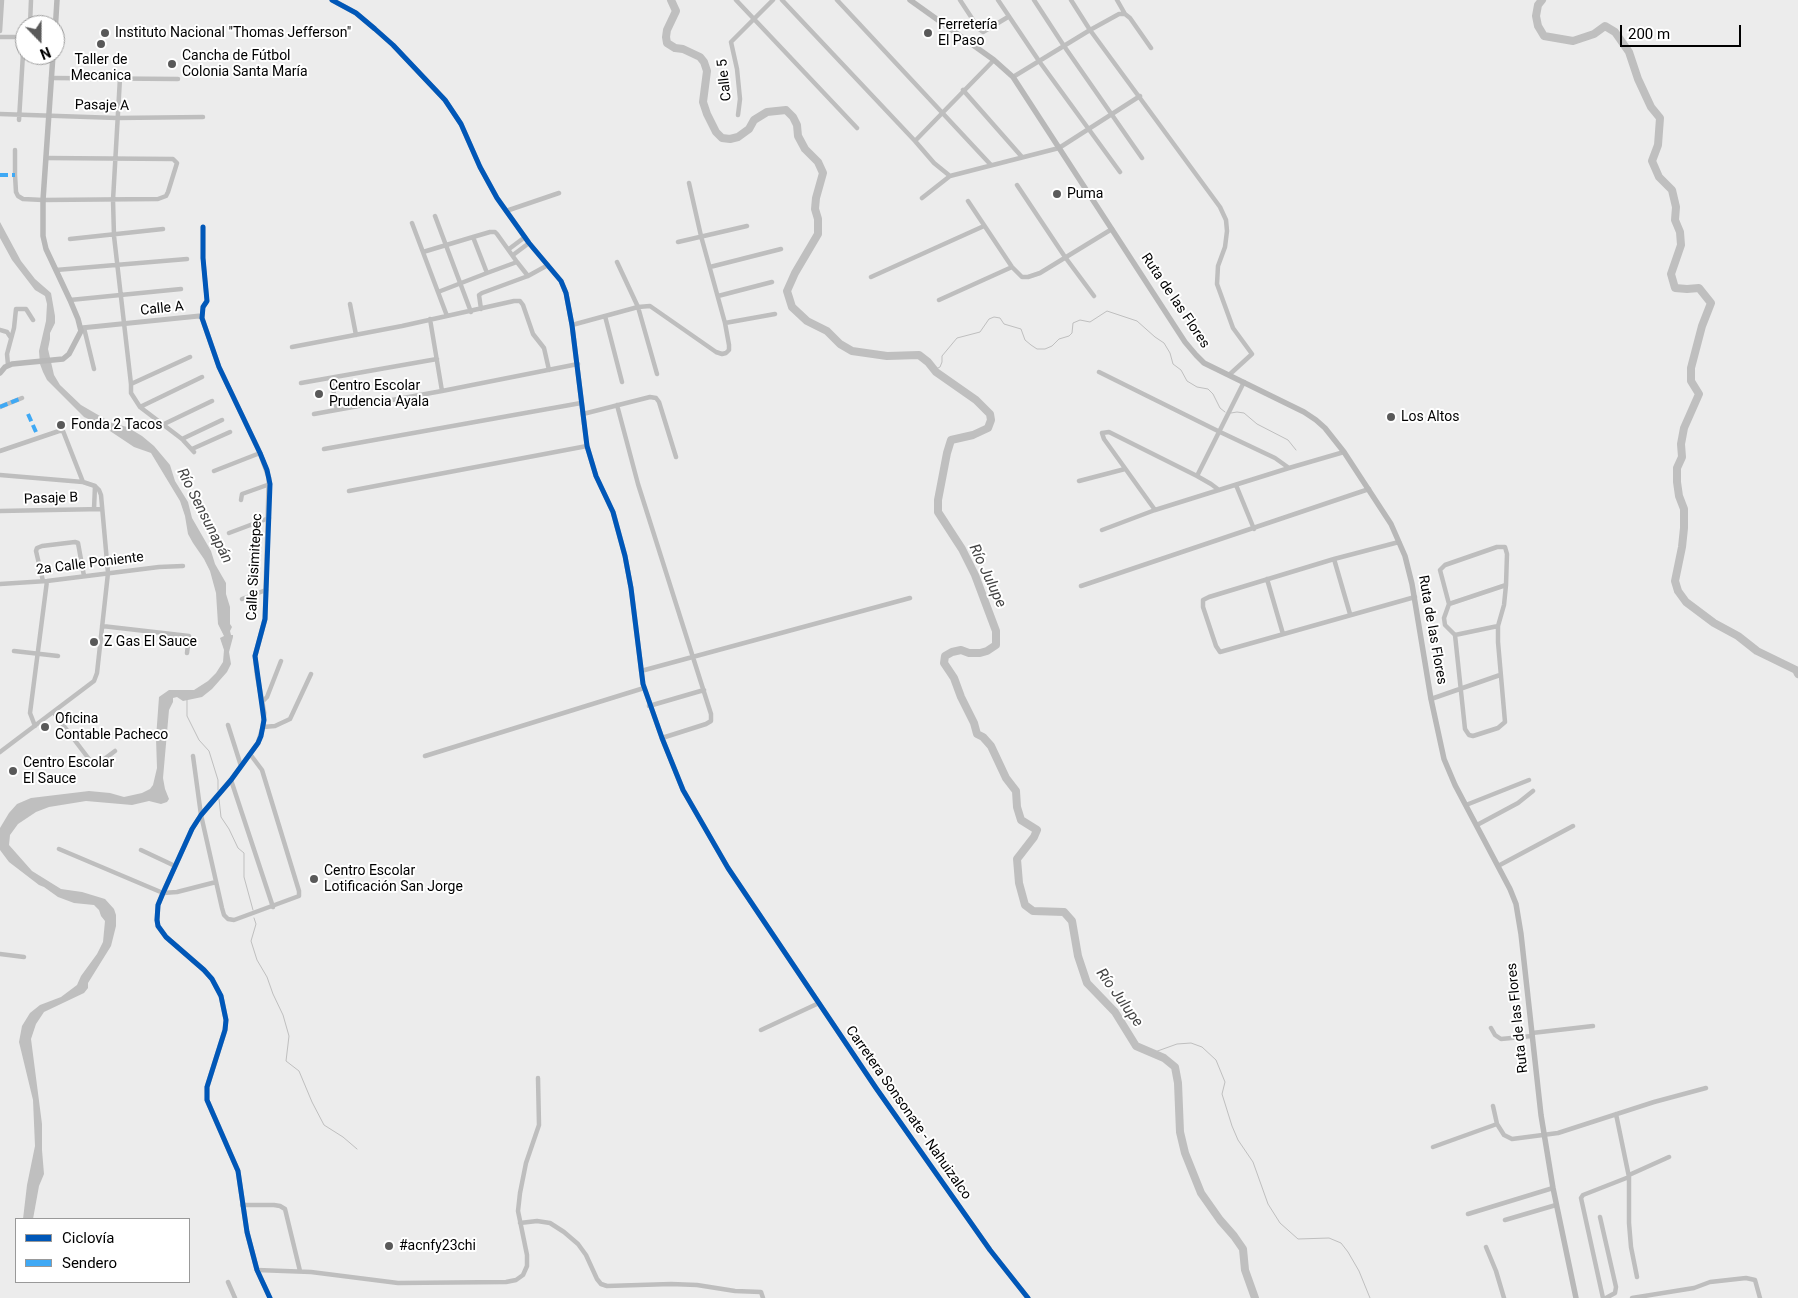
<!DOCTYPE html>
<html>
<head>
<meta charset="utf-8">
<style>
	body { margin:0 }
	#map { position:relative; width:1798px; height:1298px; overflow:hidden; background:#fff; font-family:Roboto,sans-serif }
	canvas { display:block }
	.legend { position:absolute; left:15px; top:1218px; width:175px; height:65px; box-sizing:border-box; background:#fff; border:1px solid #999; margin:0; padding:6px 9px; list-style:none; font-size:15px; color:#000 }
	.legend li { display:flex; align-items:center; gap:10px; height:25px }
	.legend b { width:25px; border:1px solid #999 }
	.north { position:absolute; left:15px; top:15px; width:50px; height:50px; box-sizing:border-box; background:#fff; border:1px solid #999; border-radius:50%; rotate:158deg; font-size:14px; font-weight:700; line-height:20px; text-align:center; color:#000 }
	.north::after { content:''; display:block; margin:auto; width:18px; height:22px; background:#595959; clip-path:polygon(50% 0,100% 100%,50% 72%,0 100%) }
	.scale { position:absolute; left:1620px; top:25px; width:121px; height:22px; box-sizing:border-box; border:2px solid #000; border-top:0; padding-left:6px; font-size:15px; line-height:18px; white-space:nowrap; color:#000; -webkit-text-stroke:4px #fff; paint-order:stroke }
</style>
</head>
<body>
<div id="map">
<canvas width="1798" height="1298"></canvas>
<ul class="legend">
<li><b style="height:6px;background:#0057b8"></b>Ciclovía</li>
<li><b style="height:6px;background:#3fa9f5"></b>Sendero</li>
</ul>
<div class="north">N</div>
<div class="scale">200 m</div>
</div>
<script>
const ctx = document.querySelector('canvas').getContext('2d');
ctx.lineJoin = 'round';
function fillPath(path, color) {
  ctx.fillStyle = color;
  ctx.fill(path, 'evenodd');
}
function toPath(rows) {
  const path = new Path2D();
  for (const r of rows) {
    path.moveTo(r[0], r[1]);
    for (let i = 2; i < r.length; i += 2) path.lineTo(r[i], r[i + 1]);
  }
  return path;
}
function trace(path, color, width, dash) {
  ctx.strokeStyle = color;
  ctx.lineWidth = width;
  ctx.lineCap = dash ? 'butt' : 'round';
  ctx.setLineDash(dash || []);
  ctx.stroke(path);
}
function write(font, color, halo, rows, align = 'center') {
  ctx.font = font + ' Roboto,sans-serif';
  ctx.lineWidth = 4;
  ctx.setLineDash([]);
  ctx.textBaseline = 'middle';
  ctx.strokeStyle = halo;
  ctx.fillStyle = color;
  for (const [text, x, y, turn = 0] of rows) {
    ctx.save();
    ctx.translate(x, y);
    ctx.rotate((+turn || 0) * Math.PI / 180);
    ctx.textAlign = isNaN(turn) ? turn : align;
    if (halo) ctx.strokeText(text, 0, 0);
    ctx.fillText(text, 0, 0);
    ctx.restore();
  }
}
fillPath(toPath([
	[0,0,1798,0,1798,1298,0,1298],
	[25,25,55,25,55,55,25,55],
	[16,1219,189,1219,189,1282,16,1282]
]), '#ececec');
fillPath(toPath([
	[0,222,21,261,35,279,51,293,55,316,55,323,50,333,50,339,48,349,54,375,60,385,81,405,112,423,127,427,142,436,154,446,170,465,175,481,188,502,192,518,211,551,215,564,226,583,226,594,230,607,230,624,232,627,230,631,231,635,233,635,233,637,229,652,231,664,227,672,212,689,202,697,183,701,177,697,173,698,173,702,169,710,163,778,165,789,169,799,167,802,161,804,149,801,132,805,86,801,49,807,36,812,18,824,10,835,9,845,32,871,61,889,82,892,105,899,114,909,116,915,116,926,111,946,88,983,88,988,84,993,44,1012,36,1024,31,1039,42,1124,42,1150,44,1174,39,1186,33,1219,23,1219,27,1185,35,1146,33,1100,19,1042,22,1026,30,1013,40,1005,61,997,77,985,81,976,97,954,103,942,105,921,101,916,99,910,94,905,74,903,58,897,44,887,39,885,9,862,0,850,0,828,9,813,17,804,31,798,89,791,110,793,124,797,142,793,150,789,153,785,157,768,156,738,159,697,169,690,194,690,208,681,216,673,223,662,224,650,220,638,224,636,218,624,216,593,210,571,204,559,193,543,188,534,185,516,180,501,151,453,134,447,101,425,84,417,47,380,43,372,40,364,39,351,46,321,47,304,45,296,35,290,12,260,0,238]
]), '#bfbfbf');
trace(toPath([
	[934,370,940,367,942,362,942,356,957,338,980,332,989,319,994,317,1000,318,1004,324,1021,329,1025,340,1031,345,1037,349,1045,349,1052,346,1059,339,1069,336,1072,333,1073,323,1080,320,1090,322,1107,311,1137,321,1155,337,1164,343,1170,353,1173,364,1181,370,1187,381,1197,387,1208,389,1213,394,1220,408,1225,412],
	[1231,413,1237,412,1244,413,1257,424,1288,440,1296,450],
	[187,700,187,716,199,740,209,751,218,780,218,790],
	[219,799,221,817,229,829,238,848,244,853,244,877,253,910],
	[254,918,256,924,251,941,257,960,267,977,273,994,283,1015,289,1036,286,1061,299,1071,312,1102,324,1125,343,1137,357,1149],
	[1152,1053,1177,1044,1191,1043,1202,1047,1216,1060,1225,1082,1222,1094,1232,1126,1238,1140,1253,1162,1268,1204,1280,1223,1298,1239,1329,1238,1341,1243,1348,1252,1359,1271,1370,1298]
]), '#bfbfbf', 1);
trace(toPath([
	[671,0,676,11,667,30,666,37,667,43,675,48,683,49,700,57,704,62,707,71,703,102,707,114,716,132,722,138,730,139,738,137,749,129,754,120,767,112,786,110,793,117,797,125,798,136,805,149,818,162,823,173,816,198,815,209,818,219,818,234,795,273,787,291,792,307,807,321,827,331,840,344,852,351,887,356,919,355,928,362,936,372,976,400,990,414,991,420,988,428,973,435,951,440,947,453,938,500,938,512,962,549,975,575,996,631,996,645,987,651,980,653,969,653,961,650,952,652,945,656,944,663,954,678,961,697,974,723,977,734,983,737,991,746,1006,778,1016,791,1017,807,1021,820,1037,830,1034,837,1017,859,1019,883,1025,905,1033,911,1064,912,1072,921,1078,956,1087,983,1115,1012,1136,1046,1164,1058,1175,1067,1178,1083,1180,1132,1185,1153,1201,1193,1220,1220,1234,1236,1243,1249,1245,1270,1255,1298],
	[1542,0,1538,5,1536,16,1538,26,1544,36,1573,41,1594,34,1605,26,1615,32,1629,52,1638,79,1651,107,1660,118,1658,145,1652,161,1659,177,1672,190,1676,207,1675,220,1680,232,1681,245,1671,274,1675,288,1687,289,1699,288,1711,303,1702,326,1691,368,1691,381,1699,394,1684,428,1681,444,1682,457,1677,468,1677,482,1679,496,1684,509,1684,528,1682,547,1675,581,1678,591,1686,602,1714,623,1738,636,1757,651,1796,670,1798,674]
]), '#bfbfbf', 8);
trace(toPath([
	[736,0,857,128],
	[782,0,915,141,934,163,950,176,1059,148,1140,96],
	[837,0,991,165],
	[960,0,979,29,983,32,1008,17],
	[998,0,1039,61,1120,172],
	[1034,0,1064,46,1142,158],
	[1071,0,1090,30,1220,207,1226,220,1227,231,1225,247,1218,266,1217,284,1233,328,1252,354,1229,375],
	[1117,0,1125,14],
	[30,25,31,0],
	[0,31,2,0],
	[0,37,25,37],
	[1013,77,1090,30,1119,14,1125,14,1130,18,1151,48],
	[51,78,178,79],
	[120,78,113,200,114,236,131,384,131,393,140,407,182,439,194,452],
	[963,90,1022,157],
	[0,114,117,118,203,117],
	[738,115,740,99,737,69,731,42,773,0],
	[19,120,24,37],
	[915,141,994,60],
	[15,150,15,175,16,192,18,196,23,199,43,200,158,199,166,196,168,192,177,163,173,159,46,158],
	[1017,185,1065,257,1094,296],
	[922,198,950,176],
	[968,201,1012,267,1022,277,1028,277,1040,273,1112,229],
	[506,211,559,193],
	[435,216,471,312],
	[412,223,447,316],
	[490,232,495,232,497,234,517,262,487,273,473,237,490,232],
	[70,239,163,229],
	[678,242,747,226],
	[509,249,525,237],
	[423,252,473,237],
	[513,255,529,243],
	[517,262,528,276],
	[617,262,638,307,657,374],
	[710,267,781,249],
	[56,270,187,259],
	[871,277,984,226],
	[438,292,487,273],
	[718,296,772,282],
	[70,300,181,289],
	[939,300,1012,267],
	[350,304,356,335],
	[481,309,479,295,482,293,528,276,548,265],
	[605,316,622,382],
	[202,318,203,307,207,301,203,258,203,227],
	[430,319,442,391],
	[725,323,775,314],
	[572,325,638,307,650,306,716,352,722,354,726,353,729,350,729,345,725,323,701,236,689,183],
	[84,328,94,369],
	[0,330,7,332,11,338],
	[292,347,402,326,514,301,520,301,523,305,533,334,544,348,549,370],
	[8,365,7,354,14,328,16,309,26,309,33,320],
	[1099,372,1218,431,1275,458,1289,468],
	[331,378,337,410],
	[301,383,437,359],
	[131,384,190,357],
	[617,405,638,484,711,714,711,721,706,724,662,738],
	[0,407,22,398],
	[140,407,202,377],
	[314,414,442,391,578,364],
	[583,414,650,397,656,398,659,402,676,457],
	[162,425,212,401],
	[182,439,222,420],
	[192,449,230,432],
	[324,449,581,403],
	[0,451,59,431,63,431,83,482],
	[214,471,260,453],
	[0,475,83,482,95,486,99,490,101,495,108,573,97,673,94,681,0,752],
	[1197,476,1244,382],
	[1079,481,1125,469],
	[1236,485,1254,529],
	[349,491,587,446],
	[241,500,242,494,270,484],
	[94,509,95,486],
	[1155,510,1104,439,1102,433,1109,432,1197,476,1211,484,1219,490],
	[0,511,102,509],
	[1102,530,1155,510,1289,468,1344,452],
	[229,533,269,518],
	[1399,542,1334,559,1209,597,1203,600,1203,607,1216,646,1220,652,1415,597],
	[1334,559,1350,614],
	[1267,579,1283,634],
	[43,581,36,551,37,548,42,546,75,542,78,543,84,576],
	[0,584,47,581,159,567,183,566],
	[1081,586,1369,489],
	[242,599,266,590],
	[1449,604,1506,585,1507,554,1505,547,1497,547,1445,565,1440,570,1449,604,1444,618,1445,625,1455,635,1465,729,1469,735,1473,736,1498,728,1505,722,1498,642,1498,626,1455,635],
	[102,626,189,636,187,653],
	[1498,626,1504,605,1506,585],
	[14,651,58,656],
	[641,671,910,598],
	[1431,699,1500,675],
	[262,702,267,697,281,661],
	[649,706,704,690],
	[54,713,92,763,95,764,99,763,115,751],
	[228,725,241,766],
	[35,726,30,713,47,581],
	[263,727,275,726,290,719,311,674],
	[193,756,201,815,222,908,224,915,228,919,234,920,299,896,299,891,262,770,250,754],
	[425,756,644,688],
	[231,780,273,907],
	[1466,805,1529,780],
	[1477,825,1518,803,1533,791],
	[59,849,163,893,177,892,216,882],
	[141,850,175,866],
	[1498,866,1573,826],
	[0,954,24,957],
	[1491,1028,1495,1035,1501,1039,1532,1036],
	[761,1030,819,1003],
	[1532,1033,1593,1026],
	[1493,1106,1497,1124,1504,1135,1512,1139,1558,1133,1654,1102,1706,1088],
	[1433,1147,1497,1124],
	[1629,1175,1669,1157],
	[1629,1177,1629,1223,1631,1247,1637,1277],
	[242,1205,274,1205,280,1206,285,1209,300,1271],
	[1468,1214,1553,1188],
	[1600,1217,1616,1287,1615,1293,1606,1298],
	[1505,1220,1556,1205],
	[520,1223,537,1221,550,1223,564,1232,578,1244,586,1255,597,1279,601,1284,607,1286,671,1284,697,1285,735,1291,761,1292,763,1298],
	[1486,1247,1496,1271,1504,1298],
	[257,1270,311,1272,398,1283,506,1282,516,1280,523,1275,527,1266,527,1255,518,1211,520,1193,526,1163,539,1125,538,1078],
	[228,1282,235,1298],
	[1603,1298,1581,1198,1583,1195,1629,1177,1616,1114],
	[1632,1298,1694,1288,1710,1282,1746,1278,1755,1280,1760,1298]
]), '#bebebe', 4.5);
trace(toPath([
	[332,0,356,13,375,29,393,45,445,100,461,124,480,167,497,198,529,243,561,281,566,293,572,325,587,446,596,476,613,512,625,556,631,588,643,684,662,738,683,790,728,868,876,1088,990,1250,1028,1298],
	[81,328,199,316,202,318,219,367,260,453,269,478,265,619,255,656,257,674,264,713,263,727,258,743,250,754,231,780,201,815,192,829,163,893,158,905,157,920,158,926,166,937,204,970,212,979,221,996,226,1020,225,1030,207,1087,207,1100,238,1171,247,1232,257,1270,270,1298]
]), '#bebebe', 5);
trace(toPath([
	[910,0,994,60,1013,77,1185,342,1196,355,1204,363,1304,412,1316,420,1325,428,1344,452,1391,524,1405,556,1412,584,1431,699,1444,759,1455,785,1510,889,1516,904,1521,934,1541,1115,1553,1188,1576,1298],
	[55,33,57,0],
	[0,373,5,367,12,364,63,359,69,354,81,331,78,319,70,300,46,249,43,236,43,200,53,55]
]), '#b8b8b8', 5.5);
trace(toPath([
	[0,175,15,175],
	[0,407,22,398],
	[28,414,36,432]
]), '#3fa9f5', 4, [8, 4]);
trace(toPath([
	[332,0,356,13,375,29,393,45,445,100,461,124,480,167,497,198,529,243,561,281,566,293,572,325,587,446,596,476,613,512,625,556,631,588,643,684,662,738,683,790,728,868,876,1088,990,1250,1028,1298],
	[203,227,203,258,207,301,203,307,202,318,219,367,260,453,267,470,270,484,265,619,255,656,264,720,261,736,258,743,231,780,201,815,192,829,163,893,158,905,157,920,158,926,166,937,204,970,212,979,221,996,226,1020,225,1030,207,1087,207,1100,238,1171,247,1232,257,1270,270,1298]
]), '#0057b8', 5);
for (const [x, y, r, color] of [
	[105,33,5,"#595959"],
	[928,33,5,"#595959"],
	[101,44,5,"#595959"],
	[172,64,5,"#595959"],
	[1057,194,5,"#595959"],
	[319,394,5,"#595959"],
	[1391,417,5,"#595959"],
	[61,425,5,"#595959"],
	[94,642,5,"#595959"],
	[45,727,5,"#595959"],
	[13,771,5,"#595959"],
	[314,879,5,"#595959"],
	[389,1246,5,"#595959"]
]) {
  const dot = new Path2D();
  dot.arc(x, y, r, 0, 2 * Math.PI);
  ctx.fillStyle = color;
  ctx.fill(dot);
  trace(dot, '#fff', 2);
}
write('14px', '#000', '#fff', [
	["Ferretería",938,25],
	["El Paso",938,41],
	["Instituto Nacional \"Thomas Jefferson\"",115,33],
	["Cancha de Fútbol",182,56],
	["Colonia Santa María",182,72],
	["Taller de",101,60,"center"],
	["Mecanica",101,76,"center"],
	["Puma",1067,194],
	["Centro Escolar",329,386],
	["Prudencia Ayala",329,402],
	["Los Altos",1401,417],
	["Fonda 2 Tacos",71,425],
	["Z Gas El Sauce",104,642],
	["Oficina",55,719],
	["Contable Pacheco",55,735],
	["Centro Escolar",23,763],
	["El Sauce",23,779],
	["Centro Escolar",324,871],
	["Lotificación San Jorge",324,887],
	["#acnfy23chi",399,1246]
], 'left');
write('14px', '#000', '#fff', [
	["Calle 5",725,80,-96],
	["Pasaje A",102,106,1],
	["Ruta de las Flores",1175,301,56],
	["Calle A",162,309,-6],
	["Pasaje B",51,499,-2],
	["2a Calle Poniente",90,564,-7],
	["Calle Sisimitepec",255,567,-87],
	["Ruta de las Flores",1432,630,80],
	["Ruta de las Flores",1518,1018,-96],
	["Carretera Sonsonate - Nahuizalco",908,1113,55]
]);
write('italic 15px', '#444', '#fff', [
	["Río Sensunapán",204,516,63],
	["Río Julupe",987,576,65],
	["Río Julupe",1119,998,54]
]);
</script>
</body>
</html>
